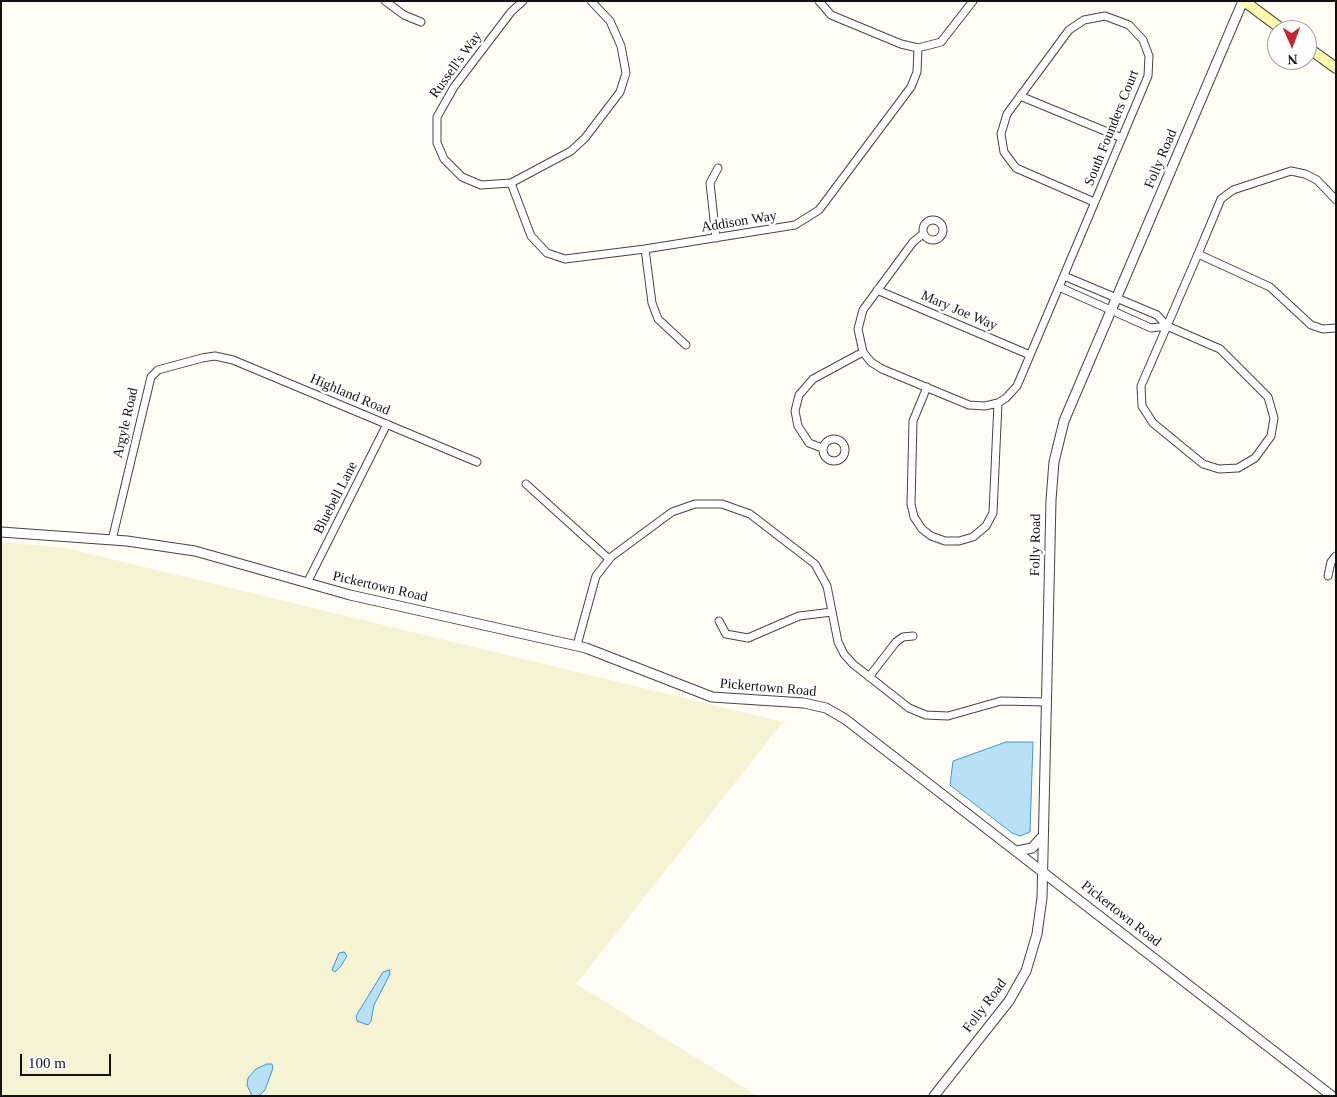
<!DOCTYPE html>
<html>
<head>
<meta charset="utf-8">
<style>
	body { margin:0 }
	#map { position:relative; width:1337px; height:1097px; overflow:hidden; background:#fffdf5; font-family:Georgia,serif }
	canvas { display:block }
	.frame { position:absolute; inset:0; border:2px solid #111; pointer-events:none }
	.north { position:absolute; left:1267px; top:20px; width:50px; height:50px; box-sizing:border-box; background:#fff; border:1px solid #a0a0a0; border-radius:50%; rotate:178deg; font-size:14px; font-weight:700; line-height:20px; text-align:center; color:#111 }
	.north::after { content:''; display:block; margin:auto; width:18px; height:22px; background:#c4262e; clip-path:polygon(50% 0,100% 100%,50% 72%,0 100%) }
	.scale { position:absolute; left:20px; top:1054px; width:91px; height:22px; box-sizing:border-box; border:2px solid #111; border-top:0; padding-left:6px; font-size:15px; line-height:18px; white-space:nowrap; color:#111; -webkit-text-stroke:4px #fff; paint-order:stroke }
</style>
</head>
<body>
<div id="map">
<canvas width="1337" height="1097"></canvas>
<div class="frame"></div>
<div class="north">N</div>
<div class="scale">100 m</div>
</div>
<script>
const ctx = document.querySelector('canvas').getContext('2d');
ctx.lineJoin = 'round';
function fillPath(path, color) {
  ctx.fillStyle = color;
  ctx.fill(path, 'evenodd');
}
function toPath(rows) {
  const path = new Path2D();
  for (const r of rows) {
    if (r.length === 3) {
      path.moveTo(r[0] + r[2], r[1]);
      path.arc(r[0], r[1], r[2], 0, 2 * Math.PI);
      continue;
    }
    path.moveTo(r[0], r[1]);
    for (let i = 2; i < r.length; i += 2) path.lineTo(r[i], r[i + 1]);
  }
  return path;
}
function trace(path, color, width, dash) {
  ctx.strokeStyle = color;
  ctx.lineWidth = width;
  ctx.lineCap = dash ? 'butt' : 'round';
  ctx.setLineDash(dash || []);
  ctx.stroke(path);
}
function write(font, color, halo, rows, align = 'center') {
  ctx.font = font + ' Georgia,serif';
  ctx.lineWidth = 5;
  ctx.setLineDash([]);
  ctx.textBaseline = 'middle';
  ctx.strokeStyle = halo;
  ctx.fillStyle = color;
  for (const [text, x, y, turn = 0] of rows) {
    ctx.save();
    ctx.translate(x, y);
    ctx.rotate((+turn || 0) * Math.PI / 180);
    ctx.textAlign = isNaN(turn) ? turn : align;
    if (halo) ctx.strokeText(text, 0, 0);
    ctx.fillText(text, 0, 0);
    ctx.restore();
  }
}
fillPath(toPath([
	[1,542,66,548,783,722,576,984,758,1096,1,1096]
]), '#f6f3d4');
const water = toPath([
	[1006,742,1033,742,1030,832,1020,836,1012,833,950,785,953,761,1006,742],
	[344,952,347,956,341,966,335,972,332,970,339,953,344,952],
	[389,970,390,974,374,1005,371,1021,368,1025,357,1021,356,1016,383,972,389,970],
	[267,1064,272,1064,273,1068,265,1090,260,1095,252,1096,247,1085,248,1078,256,1069,267,1064]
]);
fillPath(water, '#b9e0f7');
trace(water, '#3f96cf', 1);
const minor = toPath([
	[385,1,404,15,421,22],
	[523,1,511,12,454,87,437,117,437,143,444,159,462,177,481,185,511,183,571,151,585,138,620,92,626,73,621,46,610,21,591,1],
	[819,1,831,15,901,44,918,48,941,42,973,1],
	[1020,96,1122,138],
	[511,183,531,236,547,253,565,259,645,249,795,225,819,210,911,87,917,72,918,48],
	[933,230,10],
	[923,234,913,242,863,310,858,329,863,352,871,362,882,369,969,405,985,406,998,403,1006,398,1017,386,1059,287,1148,76,1149,56,1143,40,1129,25,1105,16,1084,20,1069,30,1007,114,1001,134,1004,152,1016,168,1094,202],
	[716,238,710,183,718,168],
	[645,249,652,303,658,319,686,345],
	[1198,254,1270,287,1311,325,1323,329,1336,328],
	[1064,276,1157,315,1167,326,1220,349,1268,397,1274,418,1271,436,1255,458,1238,468,1219,469,1203,464,1153,423,1142,406,1141,386,1167,326,1198,254,1221,199,1233,190,1291,171,1305,174,1317,180,1336,200],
	[1059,287,1151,328,1167,326],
	[877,290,1030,355],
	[927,387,913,421,911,504,914,517,922,529,931,536,945,541,959,541,973,537,986,526,993,513,998,403],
	[834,450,11],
	[822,448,809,443,798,426,795,411,799,395,813,379,863,352],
	[526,484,609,559],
	[112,540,151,377,158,370,202,358,215,356,233,360,477,462],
	[1328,576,1331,562,1336,556],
	[307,583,387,424],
	[719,621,726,634,748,638,799,616,832,612],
	[577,645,596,576,611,557,672,512,695,504,722,504,750,514,815,564,827,586,838,642,844,654,853,664,909,708,926,715,948,716,1001,701,1045,702],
	[869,677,896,642,903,637,913,636]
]);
const tertiary = toPath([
	[1,532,127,541,195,551,350,595,586,648,712,697,804,703,826,708,845,719,1332,1096],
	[1017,851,1032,848,1042,837],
	[934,1096,1009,1001,1026,971,1037,934,1042,898,1051,500,1054,462,1064,421,1243,1]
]);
const secondary = toPath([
	[1244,1,1283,30],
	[1307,47,1336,68]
]);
trace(minor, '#444', 9);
trace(tertiary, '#444', 11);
trace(secondary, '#333', 12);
trace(minor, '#fff', 7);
trace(tertiary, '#fff', 9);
trace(secondary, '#fff6b0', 10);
write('14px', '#111', '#fff', [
	["Russell's Way",456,65,-54],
	["South Founders Court",1112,128,-68],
	["Folly Road",1161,159,-67],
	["Addison Way",739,222,-9],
	["Mary Joe Way",959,311,23],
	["Highland Road",350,395,23],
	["Argyle Road",126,423,-77],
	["Bluebell Lane",336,498,-63],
	["Folly Road",1036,545,-89],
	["Pickertown Road",380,587,13],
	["Pickertown Road",768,688,5],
	["Pickertown Road",1121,914,38],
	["Folly Road",985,1006,-53]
]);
</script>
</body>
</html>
